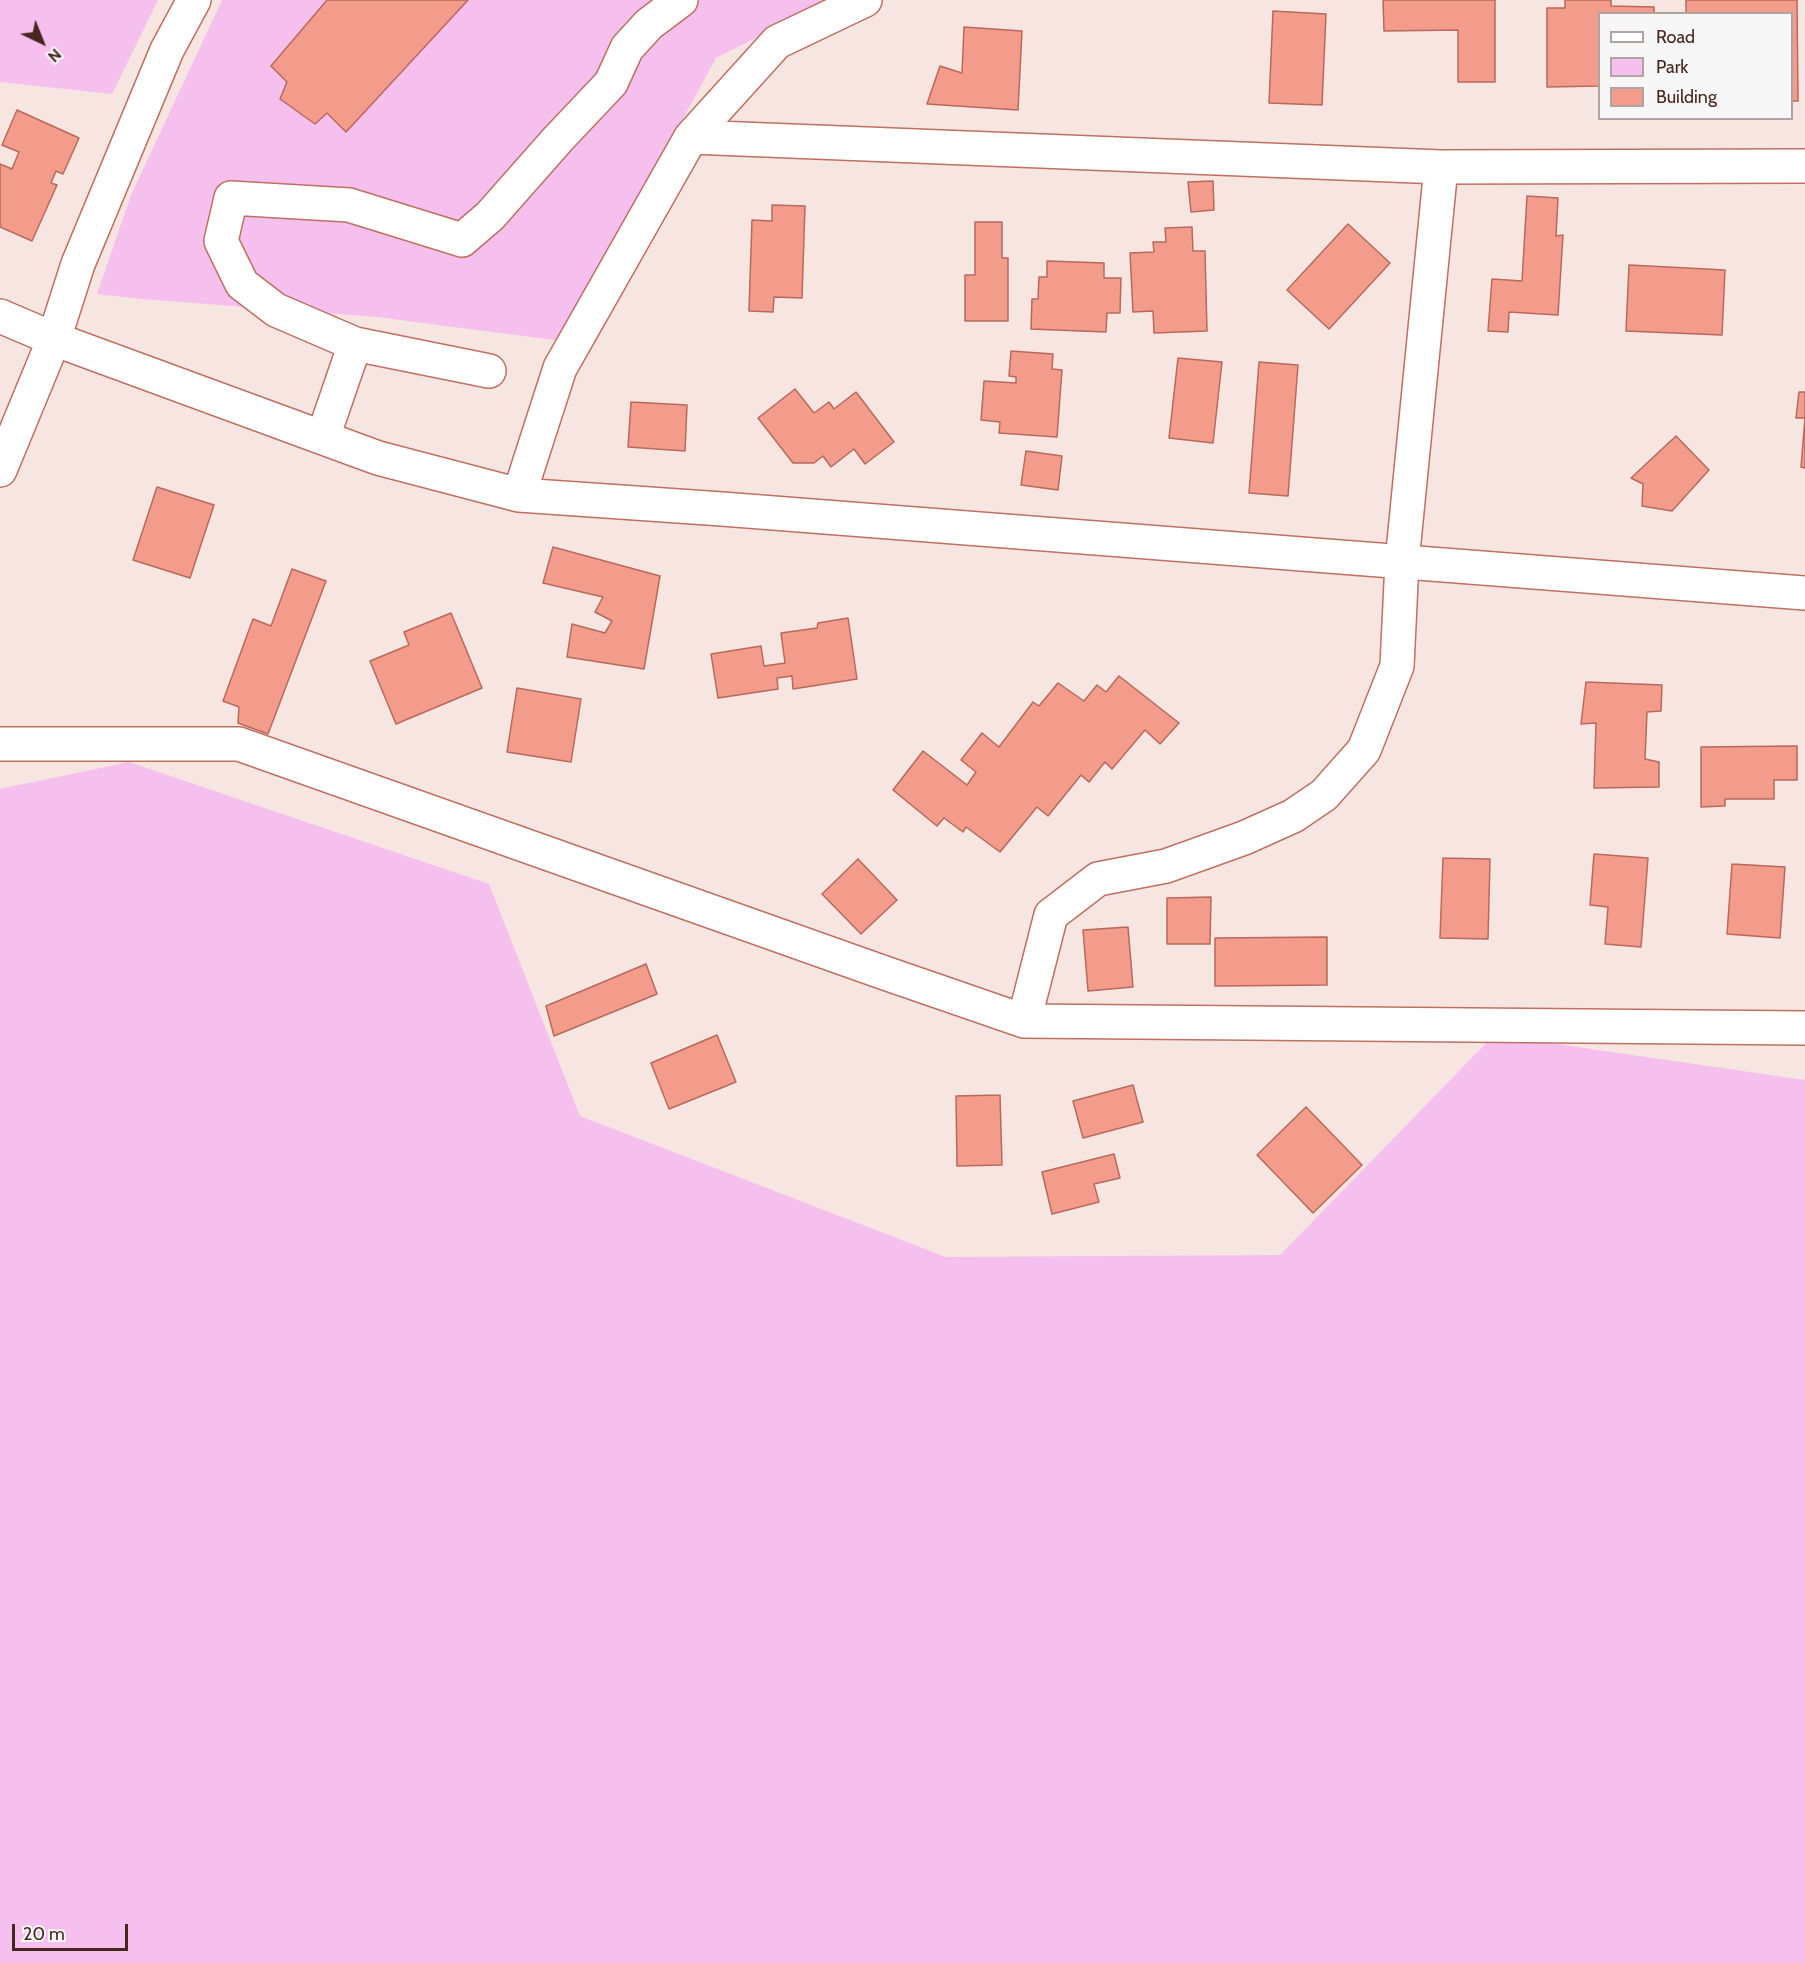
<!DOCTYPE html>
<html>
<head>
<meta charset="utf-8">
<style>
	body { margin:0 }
	#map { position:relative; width:1805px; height:1963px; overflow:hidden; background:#f7e5e1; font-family:Cabin,sans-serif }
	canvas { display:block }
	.legend { position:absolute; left:1598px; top:12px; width:195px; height:108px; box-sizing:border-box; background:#f7f7f7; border:2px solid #b1a3a1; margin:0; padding:8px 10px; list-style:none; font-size:18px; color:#472620 }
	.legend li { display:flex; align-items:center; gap:12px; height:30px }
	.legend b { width:30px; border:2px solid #b1a3a1 }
	.north { position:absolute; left:12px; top:12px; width:60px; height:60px; -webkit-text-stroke:4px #f7f7f7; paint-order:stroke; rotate:137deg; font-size:16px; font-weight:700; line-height:24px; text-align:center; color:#472620 }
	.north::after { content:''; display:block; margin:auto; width:21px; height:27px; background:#472620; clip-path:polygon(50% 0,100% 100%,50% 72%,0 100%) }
	.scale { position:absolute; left:12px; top:1924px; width:116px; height:27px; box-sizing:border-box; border:3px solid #472620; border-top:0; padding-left:8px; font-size:18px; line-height:21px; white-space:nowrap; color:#472620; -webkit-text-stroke:4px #f7f7f7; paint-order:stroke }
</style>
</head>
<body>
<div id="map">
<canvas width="1805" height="1963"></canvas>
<ul class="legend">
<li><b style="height:8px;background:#fff"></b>Road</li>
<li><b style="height:16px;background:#f5c0ed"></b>Park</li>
<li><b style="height:16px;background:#f39c8b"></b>Building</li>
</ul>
<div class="north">N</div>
<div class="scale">20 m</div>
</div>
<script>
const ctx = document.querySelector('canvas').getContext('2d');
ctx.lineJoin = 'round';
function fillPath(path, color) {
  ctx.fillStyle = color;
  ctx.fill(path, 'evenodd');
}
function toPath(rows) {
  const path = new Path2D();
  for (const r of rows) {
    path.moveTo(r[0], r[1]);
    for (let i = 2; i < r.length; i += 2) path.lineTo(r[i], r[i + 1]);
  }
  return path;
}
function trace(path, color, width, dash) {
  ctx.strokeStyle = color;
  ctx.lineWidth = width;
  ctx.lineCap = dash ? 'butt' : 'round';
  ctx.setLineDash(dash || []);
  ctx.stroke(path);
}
fillPath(toPath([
	[0,0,158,0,112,94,0,82],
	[222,0,832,0,716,58,562,341,377,317,141,299,97,294,131,195],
	[129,762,489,884,580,1116,946,1257,1280,1255,1494,1035,1805,1080,1805,1963,0,1963,0,789]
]), '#f5c0ed');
const building = toPath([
	[327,0,468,0,346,132,327,113,315,124,280,99,287,82,271,66,327,0],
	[1383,0,1495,0,1495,82,1458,82,1458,30,1384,31,1383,0],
	[1565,0,1611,0,1611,6,1654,7,1654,14,1600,14,1600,86,1547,87,1547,8,1565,8,1565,0],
	[1686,0,1797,0,1798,101,1792,101,1792,14,1686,14,1686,0],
	[1273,11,1326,14,1322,105,1269,103,1273,11],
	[964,27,1022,31,1018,110,927,104,940,66,962,73,964,27],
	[17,110,79,138,63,174,56,171,51,183,57,185,32,241,0,227,0,164,12,169,19,152,2,145,17,110],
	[1213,181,1214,210,1191,212,1188,182,1213,181],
	[1527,196,1558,198,1556,236,1563,235,1558,315,1509,312,1508,332,1488,331,1492,279,1522,281,1527,196],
	[772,205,805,206,802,298,774,297,773,312,749,311,752,220,772,221,772,205],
	[975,222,1002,222,1002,258,1008,258,1008,321,965,321,965,275,975,275,975,222],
	[1348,224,1390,263,1329,329,1287,290,1348,224],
	[1192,227,1193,251,1205,251,1207,331,1154,333,1153,311,1133,312,1130,253,1154,252,1153,242,1166,242,1165,228,1192,227],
	[1047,261,1104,263,1104,278,1121,278,1120,313,1107,313,1106,332,1031,329,1032,299,1038,299,1039,277,1047,277,1047,261],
	[1629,265,1725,270,1722,335,1626,331,1629,265],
	[1011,351,1053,354,1052,369,1062,370,1057,437,999,433,1000,422,981,420,984,381,1016,383,1016,377,1009,376,1011,351],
	[1178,358,1222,362,1213,443,1169,438,1178,358],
	[1259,362,1298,365,1288,496,1249,493,1259,362],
	[795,389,814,413,829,402,834,409,856,392,894,442,865,464,854,449,831,467,823,456,814,463,793,463,758,418,795,389],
	[1799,392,1805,392,1805,468,1801,467,1805,418,1796,418,1799,392],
	[631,402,687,405,685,451,628,447,631,402],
	[1676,436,1709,470,1672,511,1642,506,1643,484,1631,478,1676,436],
	[1026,451,1062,456,1058,490,1021,485,1026,451],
	[157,487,214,505,190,578,133,560,157,487],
	[553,547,660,576,644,669,567,657,572,624,605,633,612,621,595,612,603,597,543,583,553,547],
	[292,569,326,581,268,734,238,723,239,707,223,701,253,619,271,626,292,569],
	[451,613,482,688,396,724,370,661,409,645,404,632,451,613],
	[848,618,857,679,793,689,792,676,777,678,778,689,718,698,711,654,761,646,764,666,785,663,781,633,817,628,818,623,848,618],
	[1119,676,1179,723,1160,744,1145,730,1112,769,1105,762,1089,782,1081,775,1048,816,1037,807,1000,852,966,827,963,832,944,818,937,826,893,790,923,751,967,785,976,772,961,760,982,733,999,747,1033,702,1039,706,1058,683,1084,701,1097,685,1106,692,1119,676],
	[1586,682,1662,685,1661,711,1647,712,1645,759,1659,762,1659,787,1594,788,1596,723,1581,724,1586,682],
	[517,688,581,699,571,762,507,752,517,688],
	[1797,746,1797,780,1774,780,1774,799,1725,799,1725,806,1701,807,1701,747,1797,746],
	[1594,854,1648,858,1641,947,1605,944,1608,907,1590,905,1594,854],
	[1443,858,1490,859,1488,939,1440,938,1443,858],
	[858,859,897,900,861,934,822,894,858,859],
	[1732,864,1785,867,1780,938,1727,934,1732,864],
	[1211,897,1210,944,1167,944,1167,898,1211,897],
	[1128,927,1133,987,1088,991,1083,930,1128,927],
	[1327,937,1327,985,1215,986,1215,938,1327,937],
	[646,964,657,994,554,1036,546,1006,646,964],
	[717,1035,736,1082,669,1109,651,1063,717,1035],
	[1133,1085,1143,1122,1083,1138,1073,1101,1133,1085],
	[1000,1095,1002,1165,957,1166,956,1096,1000,1095],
	[1306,1107,1362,1165,1313,1213,1257,1155,1306,1107],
	[1114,1154,1120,1178,1094,1184,1099,1202,1052,1214,1042,1172,1114,1154]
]);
fillPath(building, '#f39c8b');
trace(building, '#b8695b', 1.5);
const minor = toPath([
	[691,137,1441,167,1805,166],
	[0,316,54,339,378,458,519,495,722,509,1805,593],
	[355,344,276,310,242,284,221,241,231,198,349,205,462,240,490,216,558,139,611,83,627,48,649,24,681,0],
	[323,437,355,344,489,371],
	[0,470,54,339,78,264,167,50,194,0],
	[519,495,560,368,691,137,777,42,865,0],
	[0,744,239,744,882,972,1024,1021,1805,1028],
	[1024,1021,1051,915,1098,879,1166,866,1244,838,1293,816,1324,795,1364,750,1397,666,1402,562,1441,167]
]);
trace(minor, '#bf7061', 36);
trace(minor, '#fff', 33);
</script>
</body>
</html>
